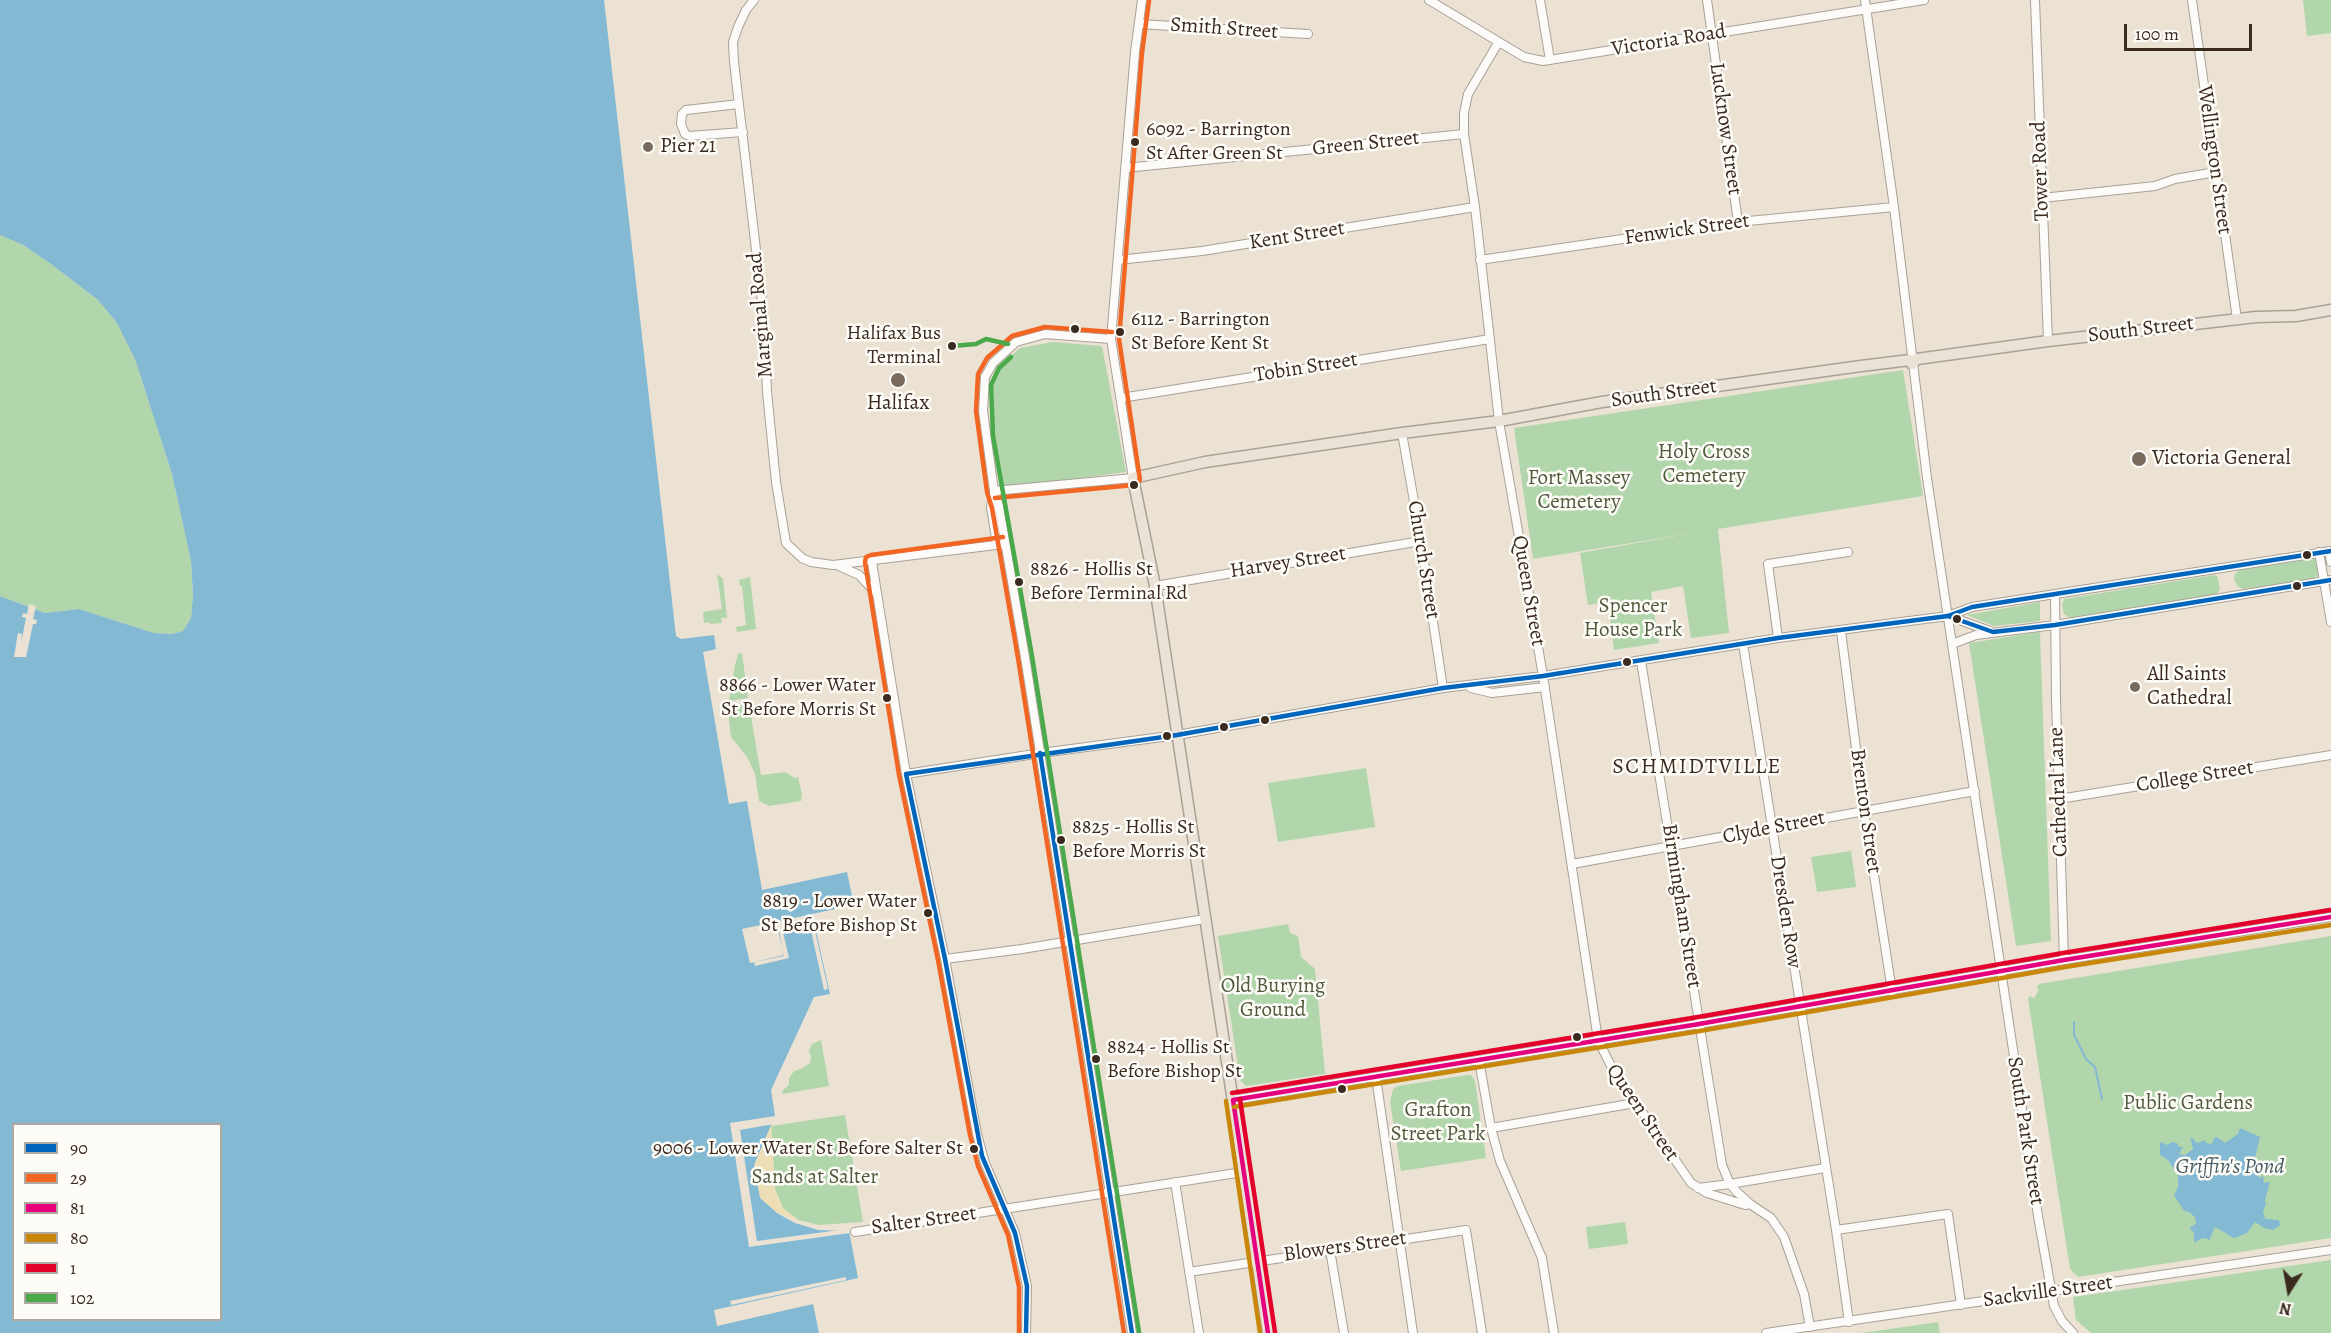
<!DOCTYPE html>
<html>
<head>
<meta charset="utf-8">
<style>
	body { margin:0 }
	#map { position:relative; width:2331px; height:1333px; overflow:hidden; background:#ebe2d4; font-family:Alegreya,serif }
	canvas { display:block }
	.legend { position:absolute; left:12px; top:1123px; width:210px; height:198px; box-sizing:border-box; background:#fdfcf7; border:2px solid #afa8a0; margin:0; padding:8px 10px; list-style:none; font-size:18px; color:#3b2a1e }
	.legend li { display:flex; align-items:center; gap:12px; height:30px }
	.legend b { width:30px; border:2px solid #afa8a0 }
	.north { position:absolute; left:2259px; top:1261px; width:60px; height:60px; -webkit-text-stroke:4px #fdfcf7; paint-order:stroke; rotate:191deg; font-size:16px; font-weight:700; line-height:24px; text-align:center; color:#3b2a1e }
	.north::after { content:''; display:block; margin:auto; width:21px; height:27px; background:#3b2a1e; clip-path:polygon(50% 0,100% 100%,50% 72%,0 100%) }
	.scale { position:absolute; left:2124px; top:24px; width:128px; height:27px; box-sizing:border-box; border:3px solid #3b2a1e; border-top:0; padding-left:8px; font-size:18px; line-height:21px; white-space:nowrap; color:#3b2a1e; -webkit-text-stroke:4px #fdfcf7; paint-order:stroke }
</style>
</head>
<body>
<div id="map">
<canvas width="2331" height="1333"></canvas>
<ul class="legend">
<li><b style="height:8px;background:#0065bd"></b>90</li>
<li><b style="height:8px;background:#f26522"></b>29</li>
<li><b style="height:8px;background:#e5007d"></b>81</li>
<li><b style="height:8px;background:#c88708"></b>80</li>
<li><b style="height:8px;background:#e4002b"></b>1</li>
<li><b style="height:8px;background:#4aaa4b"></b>102</li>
</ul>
<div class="north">N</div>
<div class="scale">100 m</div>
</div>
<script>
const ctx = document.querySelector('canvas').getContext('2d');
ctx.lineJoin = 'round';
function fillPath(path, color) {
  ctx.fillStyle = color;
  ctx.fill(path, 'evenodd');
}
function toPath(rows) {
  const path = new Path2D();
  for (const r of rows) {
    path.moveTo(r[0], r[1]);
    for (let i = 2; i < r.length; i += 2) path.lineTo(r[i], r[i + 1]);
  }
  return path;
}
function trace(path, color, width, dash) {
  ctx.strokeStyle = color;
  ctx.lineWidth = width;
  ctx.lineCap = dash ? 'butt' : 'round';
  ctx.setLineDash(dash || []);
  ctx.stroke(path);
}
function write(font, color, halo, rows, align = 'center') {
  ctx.font = font + ' Alegreya,serif';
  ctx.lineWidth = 5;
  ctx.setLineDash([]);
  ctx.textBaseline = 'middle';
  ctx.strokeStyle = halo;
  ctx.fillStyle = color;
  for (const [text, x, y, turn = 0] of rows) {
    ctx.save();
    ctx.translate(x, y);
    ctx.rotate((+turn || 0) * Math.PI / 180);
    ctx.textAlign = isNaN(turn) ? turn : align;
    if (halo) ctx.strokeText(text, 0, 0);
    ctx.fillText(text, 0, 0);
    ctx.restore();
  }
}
fillPath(toPath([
	[2303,0,2331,0,2331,33,2307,36],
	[0,235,23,245,51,264,98,300,117,323,135,359,172,474,191,561,193,595,191,618,183,631,172,634,154,633,79,609,45,613,0,596],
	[1053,342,1102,346,1126,472,1001,489,990,400,991,384,998,367,1020,348],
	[1903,370,1923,496,1718,529,1729,633,1691,638,1683,586,1651,592,1659,643,1614,650,1608,602,1588,605,1580,553,1693,533,1533,559,1514,428],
	[2313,559,2317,559,2320,573,2313,579,2244,589,2238,587,2234,580,2235,574,2241,569],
	[717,574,723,579,727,618,721,618,722,623,710,624,709,622,704,623,703,612,722,609],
	[2214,575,2217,576,2220,589,2217,594,2070,618,2064,614,2062,605,2064,599],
	[750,577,756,629,737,632,736,627,746,625,742,586,740,586,739,580],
	[2040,602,2040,621,1994,626,1967,615],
	[2040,632,2051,941,2016,946,1969,643],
	[742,653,748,698,729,701,735,665,738,654],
	[749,704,761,775,785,772,795,778,798,777,802,794,801,801,769,806,759,801,755,774,747,757,731,737,729,720,729,707],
	[1366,768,1375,827,1278,842,1268,783],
	[1851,851,1856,887,1817,892,1811,857],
	[1288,924,1290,933,1298,936,1301,957,1315,969,1325,1074,1246,1086,1240,1080,1218,936],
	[2331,936,2331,1238,2078,1277,2070,1269,2028,999,2030,996,2034,998,2039,990,2037,987,2039,984],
	[821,1040,829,1086,782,1094,783,1090,789,1085,789,1078,794,1071,803,1068,810,1063,811,1057,809,1051,812,1044],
	[1467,1075,1471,1075,1475,1081,1486,1158,1401,1171,1390,1102,1393,1089,1398,1086],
	[845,1115,863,1222,819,1225,798,1220,783,1208,775,1189,771,1126],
	[1625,1222,1628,1244,1589,1249,1586,1227],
	[2331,1260,2331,1333,2091,1333,2076,1320,2073,1297],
	[1938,1322,1940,1333,1862,1333]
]), '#b2d6ab');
fillPath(toPath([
	[771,1126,775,1189,783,1208,798,1220,777,1213,760,1198,754,1165,766,1133]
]), '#eddeb6');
fillPath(toPath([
	[0,0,604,0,676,636,681,639,714,635,716,649,703,652,729,804,747,801,762,890,847,872,854,905,742,929,750,963,784,955,778,930,814,922,830,994,814,997,771,1090,775,1116,754,1165,760,1198,777,1213,795,1223,818,1230,849,1231,858,1278,714,1310,717,1326,813,1304,819,1333,0,1333,0,596,45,613,79,609,154,633,172,634,183,631,191,618,193,595,191,561,172,474,135,359,117,323,98,300,51,264,23,245,0,235],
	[14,1124,220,1124,220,1320,14,1320],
	[2240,1128,2260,1137,2255,1158,2260,1165,2256,1174,2260,1178,2263,1176,2264,1183,2270,1182,2265,1200,2266,1204,2263,1211,2265,1219,2279,1220,2280,1225,2273,1230,2264,1228,2255,1222,2247,1233,2234,1238,2215,1227,2209,1241,2208,1239,2202,1238,2194,1243,2194,1233,2189,1228,2196,1224,2195,1217,2189,1212,2184,1211,2174,1195,2178,1187,2178,1175,2168,1160,2160,1155,2160,1144,2161,1142,2167,1145,2172,1142,2177,1143,2179,1147,2183,1147,2179,1154,2185,1155,2193,1149,2190,1136,2197,1143,2205,1140,2206,1143,2212,1144,2214,1138,2217,1137,2225,1143,2238,1134]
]), '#83b9d3');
fillPath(toPath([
	[29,604,36,606,33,619,37,620,36,624,33,624,26,657,14,657,18,633,22,634,21,643,26,618,22,617,23,613,27,614],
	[813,922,828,989,824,990,810,926,783,932,789,958,755,966,754,962,784,956,779,930],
	[775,1116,774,1124,740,1130,757,1241,847,1229,850,1233,749,1247,730,1123],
	[846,1277,846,1280,731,1305,730,1301]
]), '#ebe2d4');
trace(toPath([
	[2074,1022,2074,1035,2086,1059,2095,1067,2102,1099]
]), '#83b9d3', 2);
const minor = toPath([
	[754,0,746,10,738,27,733,42,734,62,764,318,767,392,776,482,786,543,802,558,811,562,833,565,1004,544],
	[1429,0,1524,57,1543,61,1924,0],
	[1540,0,1550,60],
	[1707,0,1738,222],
	[1865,0,1894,207,1927,478,2038,1216,2054,1306,2062,1321,2073,1333],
	[2035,0,2048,341],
	[2192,0,2237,319],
	[1139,24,1308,34],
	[1498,43,1468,94,1464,113,1464,134,1475,207,1499,421,1543,676,1598,1040,1612,1068,1691,1183,1707,1193,1745,1205,1750,1204],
	[739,104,686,110,682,114,681,124,685,134,689,136,743,132],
	[1125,168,1464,134],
	[2042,198,2155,186,2175,179,2216,172],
	[1118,260,1202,251,1475,207],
	[1480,260,1738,222,1894,207],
	[1111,339,1045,334,1016,342,993,363,985,377,983,411,994,491,999,506,1025,657,1132,1333],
	[1121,398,1490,339],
	[1402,433,1421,541,1443,688],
	[994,491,1133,478,1111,339,1135,52,1142,0],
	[993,495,991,507,997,545],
	[2329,551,2331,562],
	[2319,552,2331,622],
	[872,562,906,774,945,959,977,1134,985,1163,1015,1233,1027,1286,1026,1333],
	[839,566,859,575,876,593],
	[1155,586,1421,541],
	[2055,594,2056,700,2064,960],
	[1948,616,1990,631],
	[1841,631,1864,811,1892,991],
	[1778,638,1768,564,1848,552],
	[1743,644,1836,1230,1849,1322],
	[1952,644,1976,635,2055,625,2331,580],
	[1641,661,1722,1165,1730,1184,1737,1192,1750,1204,1771,1218,1784,1237,1804,1294,1810,1327],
	[1471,688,1492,693,1545,687],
	[906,774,1041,753,1177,735,1443,688,1543,676,1778,638,1948,616,1972,607,2331,551],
	[2059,799,2331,755],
	[1572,864,1975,791],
	[945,959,1022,949,1205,919],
	[1479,1060,1491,1128,1500,1161,1542,1258,1554,1333],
	[1376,1077,1413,1333],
	[1233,1100,1699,1024,2064,960,2331,917],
	[1491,1128,1635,1103],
	[1175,1182,1199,1333],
	[1698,1188,1730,1184,1825,1168],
	[1836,1230,1948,1214,1961,1305],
	[855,1232,1243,1172],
	[1330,1250,1344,1333],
	[1189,1272,1466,1230,1482,1333],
	[1766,1333,2331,1250]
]);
const major = toPath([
	[1268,1333,1155,586,1133,478,1205,462,1402,433,1499,421,1602,402,1861,366,1910,360,1912,364,1917,359,2048,341,2256,317,2296,316,2331,310]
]);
trace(minor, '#a8a197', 10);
trace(major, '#a8a197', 13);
trace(minor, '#fcfbf9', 8);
trace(major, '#eae2d6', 10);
trace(toPath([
	[1948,616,1993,632,2055,625,2331,580],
	[1040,753,1132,1333],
	[1026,1333,1027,1286,1015,1233,982,1156,945,959,906,774,1177,735,1443,688,1543,676,1778,638,1948,616,1972,607,2331,551]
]), '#0065bd', 4.5);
trace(toPath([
	[1112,332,1045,327,1012,336,987,358,978,374,976,411,987,492,992,508,1018,658,1124,1333],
	[995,498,1134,485,1140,480,1119,339,1142,53,1149,1],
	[1003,537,871,555,866,557,865,562,899,775,938,960,970,1135,978,1166,1008,1235,1019,1287,1019,1333]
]), '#f26522', 4.5);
trace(toPath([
	[1233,1100,1699,1024,2064,960,2331,917],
	[1233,1100,1268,1333]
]), '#e5007d', 4.5);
trace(toPath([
	[1226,1101,1260,1333],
	[1234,1107,1700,1031,2065,967,2331,925]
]), '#c88708', 4.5);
trace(toPath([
	[1232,1093,1698,1017,2063,953,2330,910],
	[1240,1099,1275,1332]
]), '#e4002b', 4.5);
trace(toPath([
	[952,346,976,344,986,339,1008,344],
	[1011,357,999,368,991,385,993,436,1032,656,1139,1332]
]), '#4aaa4b', 4.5);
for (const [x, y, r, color] of [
	[1135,142,5,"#3b2a1e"],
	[648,147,6,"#796a5e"],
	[1075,329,5,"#3b2a1e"],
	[1120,332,5,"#3b2a1e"],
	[952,346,5,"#3b2a1e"],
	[898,380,8,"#796a5e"],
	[2139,459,8,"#796a5e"],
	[1134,485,5,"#3b2a1e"],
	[2307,555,5,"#3b2a1e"],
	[1019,582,5,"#3b2a1e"],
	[2297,586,5,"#3b2a1e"],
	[1957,619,5,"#3b2a1e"],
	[1627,662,5,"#3b2a1e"],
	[2135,687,6,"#796a5e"],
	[887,698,5,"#3b2a1e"],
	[1265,720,5,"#3b2a1e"],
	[1224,727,5,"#3b2a1e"],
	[1167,736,5,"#3b2a1e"],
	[1061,840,5,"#3b2a1e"],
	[928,913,5,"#3b2a1e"],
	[1577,1037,5,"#3b2a1e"],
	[1096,1059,5,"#3b2a1e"],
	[1342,1089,5,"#3b2a1e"],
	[974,1149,5,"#3b2a1e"]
]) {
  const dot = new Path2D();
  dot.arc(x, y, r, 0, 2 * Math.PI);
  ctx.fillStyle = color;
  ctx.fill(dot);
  trace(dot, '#fdfcf7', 2);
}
write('20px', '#3b2a1e', '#fdfcf7', [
	["6092 - Barrington",1146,130],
	["St After Green St",1146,154],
	["6112 - Barrington",1131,320],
	["St Before Kent St",1131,344],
	["Halifax Bus",941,334,"right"],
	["Terminal",941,358,"right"],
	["8826 - Hollis St",1030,570],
	["Before Terminal Rd",1030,594],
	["8866 - Lower Water",876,686,"right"],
	["St Before Morris St",876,710,"right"],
	["8825 - Hollis St",1072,828],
	["Before Morris St",1072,852],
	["8819 - Lower Water",917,902,"right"],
	["St Before Bishop St",917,926,"right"],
	["8824 - Hollis St",1107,1048],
	["Before Bishop St",1107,1072],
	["9006 - Lower Water St Before Salter St",963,1149,"right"]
], 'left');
write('21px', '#3b2a1e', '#fdfcf7', [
	["Smith Street",1224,29,4],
	["Victoria Road",1669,41,-9],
	["Lucknow Street",1725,129,82],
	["Green Street",1366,144,-6],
	["Wellington Street",2214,160,82],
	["Tower Road",2041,171,-92],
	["Fenwick Street",1687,230,-8],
	["Kent Street",1297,236,-9],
	["Marginal Road",761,315,-95],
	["South Street",2141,330,-7],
	["Tobin Street",1306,368,-9],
	["South Street",1664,394,-8],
	["Church Street",1423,560,81],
	["Harvey Street",1288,563,-9],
	["Queen Street",1528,591,80],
	["College Street",2195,777,-9],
	["Cathedral Lane",2059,792,-92],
	["Brenton Street",1865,811,82],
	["Clyde Street",1774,828,-11],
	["Birmingham Street",1681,906,81],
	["Dresden Row",1785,912,81],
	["Queen Street",1642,1113,56],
	["South Park Street",2025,1131,81],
	["Salter Street",924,1221,-8],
	["Blowers Street",1345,1247,-8],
	["Sackville Street",2048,1292,-8]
]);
write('21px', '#3b2a1e', '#fdfcf7', [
	["Pier 21",660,147],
	["Halifax",898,404,"center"],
	["Victoria General",2152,459],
	["All Saints",2147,675],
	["Cathedral",2147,699]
], 'left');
write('21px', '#515b3e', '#fdfcf7', [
	["Holy Cross",1704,453],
	["Cemetery",1704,477],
	["Fort Massey",1579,479],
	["Cemetery",1579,503],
	["Spencer",1633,607],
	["House Park",1633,631],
	["Old Burying",1273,987],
	["Ground",1273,1011],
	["Public Gardens",2188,1104],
	["Grafton",1438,1111],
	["Street Park",1438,1135],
	["Sands at Salter",815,1178]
]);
ctx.letterSpacing = '1.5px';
write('22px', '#3b2a1e', '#fdfcf7', [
	["SCHMIDTVILLE",1697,768]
]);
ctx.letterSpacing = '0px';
write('italic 22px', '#465c66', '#fdfcf7', [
	["Griffin's Pond",2230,1168]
]);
</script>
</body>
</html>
